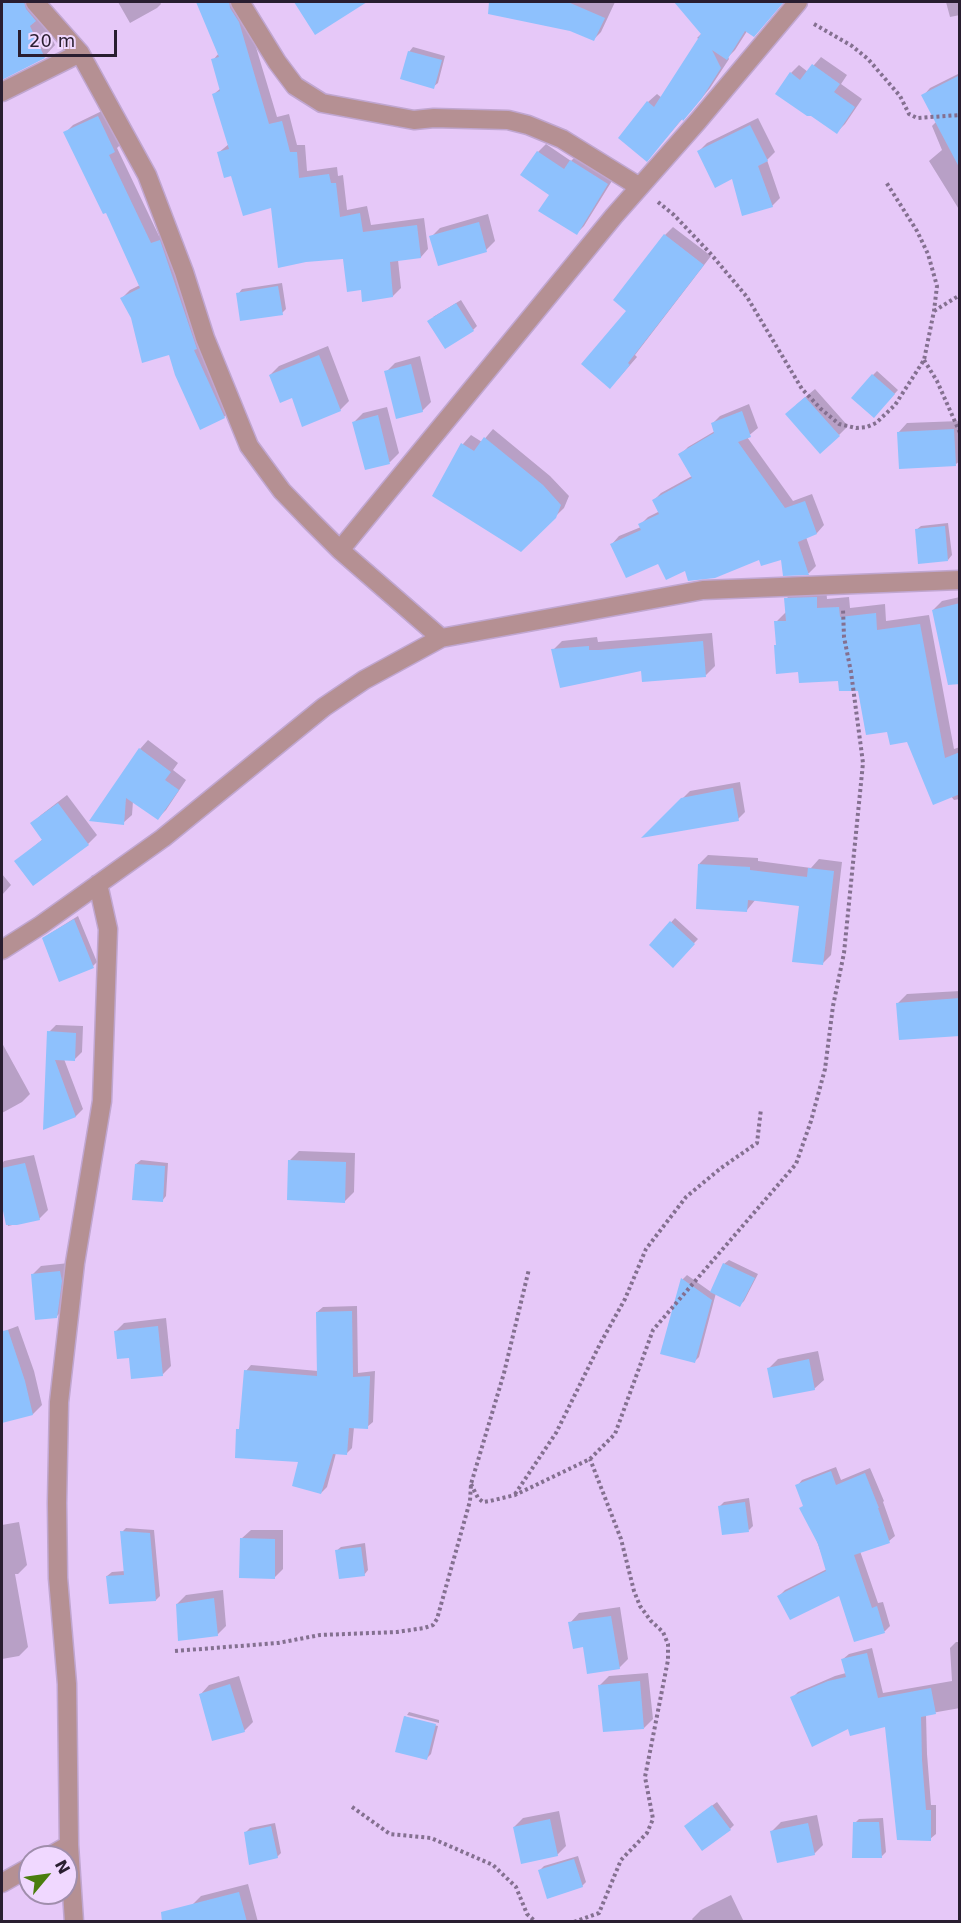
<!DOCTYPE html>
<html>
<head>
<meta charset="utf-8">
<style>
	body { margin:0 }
	#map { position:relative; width:961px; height:1923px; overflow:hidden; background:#e6c8f8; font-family:"DejaVu Sans",sans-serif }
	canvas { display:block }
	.frame { position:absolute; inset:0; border:3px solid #291e30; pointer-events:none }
	.north { position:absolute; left:18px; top:1845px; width:60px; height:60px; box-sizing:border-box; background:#f0d8ff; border:2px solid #a08eac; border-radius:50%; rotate:61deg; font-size:16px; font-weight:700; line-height:24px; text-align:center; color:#291e30 }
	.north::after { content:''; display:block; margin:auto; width:21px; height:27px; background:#4a7d0e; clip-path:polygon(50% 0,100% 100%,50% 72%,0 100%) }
	.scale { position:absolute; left:18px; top:30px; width:99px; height:27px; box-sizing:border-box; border:3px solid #291e30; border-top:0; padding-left:8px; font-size:18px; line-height:21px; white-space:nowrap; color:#291e30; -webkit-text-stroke:4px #f0d8ff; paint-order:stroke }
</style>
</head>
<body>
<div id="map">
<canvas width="961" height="1923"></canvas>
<div class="frame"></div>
<div class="north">N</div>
<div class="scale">20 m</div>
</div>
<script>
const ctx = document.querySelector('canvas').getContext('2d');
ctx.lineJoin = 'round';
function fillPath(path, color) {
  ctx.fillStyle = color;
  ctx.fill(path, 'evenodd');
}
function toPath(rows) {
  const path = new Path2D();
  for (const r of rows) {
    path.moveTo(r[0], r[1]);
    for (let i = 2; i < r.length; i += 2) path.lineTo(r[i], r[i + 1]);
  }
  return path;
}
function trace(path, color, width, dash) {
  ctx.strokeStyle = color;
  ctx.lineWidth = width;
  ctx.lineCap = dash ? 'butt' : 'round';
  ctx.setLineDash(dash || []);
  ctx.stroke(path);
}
fillPath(toPath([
	[2,2,40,2,40,14,55,45,44,57,7,75,2,65],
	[118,2,160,2,161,4,157,8,130,23],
	[197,2,239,2,246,14,277,117,289,114,297,145,305,145,307,171,337,167,338,176,343,175,347,210,367,206,371,225,424,218,428,249,421,257,398,260,401,288,393,296,362,289,345,257,273,206,232,174,218,153,229,144,214,94,221,88,213,60,219,53],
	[295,2,364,2,316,33],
	[497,2,615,2,601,32,594,39,538,13],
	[676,2,754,2,736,16,763,6,735,50,728,57,729,59,710,88,691,111,683,118,655,151,648,102,657,94,662,98,699,39,697,38,702,33],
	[946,2,960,2,960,15,950,17],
	[413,47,445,56,438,83,433,87,409,52],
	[821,57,847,75,841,84,862,99,845,124,837,132,791,73,799,65,808,72],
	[960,73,960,211,929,161,942,150,932,126,936,122,923,96,930,88],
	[106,109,122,143,117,148,159,236,168,233,232,409,224,417,170,353,132,317,122,298,130,290,140,285,106,211,65,133,73,125],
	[758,118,775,152,767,160,780,198,772,206,699,151,707,143],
	[546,144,571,161,579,153,615,176,584,226,577,233,551,194,538,152],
	[488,214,495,241,486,250,431,237,440,228],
	[673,227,711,256,635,355,637,357,618,379,629,311,665,235],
	[282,283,286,309,282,313,238,294,242,289],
	[461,300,477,326,473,330,433,317],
	[328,346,349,401,340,410,293,396,270,375,279,366],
	[420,356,431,402,422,411,386,372,395,363],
	[877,371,898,390,878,412,873,375],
	[815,389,848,426,839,435,796,405],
	[749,404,758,428,747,437,793,501,812,494,824,525,817,533,806,537,816,566,809,573,784,574,783,558,760,558,685,569,659,562,612,544,619,536,641,527,640,525,648,517,660,511,654,500,661,493,692,476,680,455,688,447,715,431,712,424,720,416],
	[387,407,399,453,390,462,366,468,354,422,363,413],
	[960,421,960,461,956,464,898,433,907,423],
	[493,429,550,476,569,496,564,508,521,550,434,495,463,444,471,435,482,442],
	[948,523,952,555,948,560,916,530,921,526],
	[826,587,827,599,849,597,850,608,885,604,886,621,929,615,954,749,960,747,960,799,954,800,908,740,888,730,859,689,839,679,799,670,778,644,776,622,787,611,786,599,796,589],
	[960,597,960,633,933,610,942,601],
	[712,633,715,666,706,675,553,650,562,641,597,637,598,642,610,641],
	[148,740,178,763,173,770,186,780,166,810,158,818,133,801,132,815,123,823,91,820,140,749],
	[740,782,745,812,738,819,645,836,690,791],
	[67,795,97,835,88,844,16,861,43,839,32,824,41,815],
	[708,855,758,858,758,861,811,868,819,859,842,862,831,955,822,964,801,905,756,899,747,910,699,864],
	[2,874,11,885,2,895],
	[78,916,97,962,93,966,43,938],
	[675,918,698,939,673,965,651,945],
	[960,991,960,1035,898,1003,907,994],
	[56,1025,83,1026,82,1052,74,1060,64,1059,83,1109,76,1116,45,1128,49,1032],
	[2,1043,30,1094,22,1102,2,1113],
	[299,1151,355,1153,354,1192,345,1201,290,1160],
	[34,1155,48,1210,39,1219,8,1226,2,1199,2,1164,4,1161],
	[141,1160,168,1163,166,1196,162,1201,136,1164],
	[729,1260,758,1274,744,1301,740,1305,716,1293,699,1357,695,1361,662,1353,683,1279,687,1275,711,1292,724,1264],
	[69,1263,66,1307,57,1316,32,1275,41,1266],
	[357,1306,358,1373,375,1371,373,1422,367,1427,354,1427,352,1448,346,1454,336,1453,327,1487,321,1493,300,1461,238,1430,241,1427,246,1371,251,1365,318,1371,317,1312,323,1307],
	[166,1318,171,1366,162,1375,130,1356,115,1332,124,1323],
	[18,1326,34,1371,42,1405,33,1414,2,1422,2,1332],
	[818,1351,824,1380,814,1389,769,1368,778,1359],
	[836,1467,841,1480,870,1468,884,1501,883,1502,895,1536,889,1541,860,1551,878,1603,883,1602,890,1626,885,1631,855,1641,840,1593,779,1596,785,1590,827,1569,797,1486,802,1480],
	[749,1498,753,1526,749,1530,720,1506,724,1502],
	[19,1522,27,1565,18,1574,15,1574,28,1647,19,1656,2,1659,2,1525],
	[126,1528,154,1530,160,1596,156,1600,107,1576,112,1572,125,1571,122,1532],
	[251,1530,283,1530,283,1569,274,1578,241,1539],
	[365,1543,368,1570,364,1575,336,1551,341,1547],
	[223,1590,226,1626,217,1635,177,1604,186,1595],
	[620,1607,628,1659,619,1668,584,1646,570,1623,579,1613],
	[956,1642,960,1642,960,1708,926,1714,927,1754,931,1805,936,1805,936,1834,930,1839,887,1725,849,1727,792,1698,798,1692,835,1676,846,1673,843,1659,849,1654,872,1648,883,1693,952,1681,950,1648],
	[648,1673,653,1719,644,1728,600,1685,609,1676],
	[239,1676,253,1722,244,1731,200,1695,209,1685],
	[409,1712,439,1720,439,1723,407,1715],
	[406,1716,406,1718,438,1726,431,1754,427,1758,405,1717],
	[717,1802,734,1825,730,1829,690,1822],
	[559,1811,566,1846,557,1855,514,1827,523,1818],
	[817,1815,823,1845,814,1854,772,1831,781,1822],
	[883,1818,886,1852,881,1857,855,1823,859,1819],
	[275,1823,281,1853,277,1857,246,1832,250,1828],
	[578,1856,586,1882,582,1886,540,1870,544,1866],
	[248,1884,258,1922,195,1922,192,1905,201,1896],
	[731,1895,744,1922,694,1922,692,1919,701,1910]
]), '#0003');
fillPath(toPath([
	[2,2,24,2,26,9,36,21,30,26,45,58,2,80],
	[196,2,229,2,230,8,239,22,269,124,282,121,290,152,297,152,299,178,329,174,331,183,336,183,340,217,360,213,363,232,417,225,421,258,390,262,393,297,362,302,361,290,347,292,343,259,306,262,278,268,271,208,243,216,231,176,224,178,217,152,229,149,212,94,220,91,211,59,219,57],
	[294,2,367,2,315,35],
	[489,2,568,2,605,18,594,41,570,31,488,14],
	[674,2,784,2,754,37,745,31,727,60,712,50,721,68,702,98,683,121,682,119,647,162,618,138,647,101,654,107,701,34],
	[408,51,442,60,434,89,400,79],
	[812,64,840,84,834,92,855,107,837,134,811,116,807,116,775,94,790,72,800,80],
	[960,75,960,169,921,95],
	[98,116,115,152,109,155,151,243,160,240,197,349,194,350,225,418,200,430,175,375,169,355,142,363,131,318,120,298,140,288,106,213,103,214,63,132],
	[750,125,768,161,758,166,773,207,742,216,732,179,715,188,697,151],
	[537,151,564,169,570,160,608,184,577,235,538,211,549,195,520,175],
	[479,222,487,252,438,266,429,236],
	[664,234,704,265,628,363,630,365,610,389,581,364,626,311,613,300],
	[278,286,283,315,240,321,236,293],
	[456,303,474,331,445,349,427,321],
	[319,355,341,411,302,427,292,398,280,403,269,375],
	[411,364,423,412,396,419,384,371],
	[872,374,895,394,874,418,851,398],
	[805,397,840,436,820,454,785,414],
	[742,411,751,437,738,442,785,508,805,501,817,534,798,542,809,575,783,576,781,560,761,566,759,560,715,578,688,581,685,571,666,580,658,564,626,578,610,544,641,530,638,524,659,514,652,500,692,478,678,454,714,433,711,423],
	[378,415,390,464,365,470,352,422],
	[954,429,956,466,899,469,897,432],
	[484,437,543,485,561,505,556,518,521,552,432,496,461,443,474,451],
	[945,526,948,561,918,564,915,529],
	[817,597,817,608,839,607,840,617,876,613,877,630,920,624,945,758,960,752,960,794,933,805,907,742,890,745,887,732,866,735,858,691,839,691,838,681,799,683,798,672,776,674,774,645,776,645,774,621,786,621,784,598],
	[960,603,960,684,948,685,932,610],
	[703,641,706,677,642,682,641,671,560,688,551,649,589,646,589,650,599,650],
	[139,748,171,772,165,780,179,790,158,820,126,798,124,825,89,821],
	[733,788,739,821,641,838,681,798],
	[58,803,89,845,33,886,14,861,42,840,30,823],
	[698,864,750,867,750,870,807,877,808,868,834,871,823,965,792,962,799,906,748,900,747,912,696,909],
	[74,919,94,968,59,982,42,938],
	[670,921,695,944,673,968,649,945],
	[960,998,960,1036,899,1040,896,1003],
	[47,1031,76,1033,75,1061,55,1060,76,1117,43,1130],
	[288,1160,346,1162,345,1203,287,1200],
	[25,1163,40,1220,17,1225,6,1225,2,1206,2,1168],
	[135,1164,165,1166,163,1202,132,1200],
	[723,1263,755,1278,740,1307,710,1292],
	[60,1271,62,1281,57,1318,35,1320,31,1274],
	[681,1278,712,1300,695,1363,660,1354],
	[352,1311,353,1377,370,1376,368,1429,349,1428,347,1455,333,1454,321,1494,292,1486,298,1462,235,1458,236,1429,239,1429,244,1370,317,1376,316,1312],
	[158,1326,163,1376,131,1379,129,1358,117,1359,114,1331],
	[8,1330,25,1381,33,1415,2,1423,2,1331],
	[809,1359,815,1390,773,1398,767,1368],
	[831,1471,836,1485,865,1473,879,1508,878,1508,890,1543,854,1555,872,1608,877,1606,885,1633,854,1642,839,1596,790,1620,777,1596,826,1571,818,1544,799,1508,803,1506,795,1485],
	[745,1502,749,1532,722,1535,718,1506],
	[120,1531,150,1533,156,1601,109,1604,106,1576,124,1575],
	[240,1538,275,1539,275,1579,239,1578],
	[361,1547,365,1576,339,1579,335,1550],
	[214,1598,218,1636,178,1641,176,1604],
	[611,1616,620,1669,587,1674,583,1647,573,1649,568,1622],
	[867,1653,878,1698,931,1688,936,1714,921,1717,922,1760,926,1810,931,1810,931,1841,897,1840,885,1727,850,1736,848,1729,812,1747,790,1697,828,1681,846,1677,841,1659],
	[640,1681,644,1729,603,1732,598,1685],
	[230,1684,245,1732,212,1741,199,1694],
	[404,1716,436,1724,427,1760,395,1752],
	[712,1805,731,1830,702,1851,684,1826],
	[550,1819,558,1856,521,1864,513,1827],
	[853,1822,879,1822,882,1858,852,1858],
	[808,1823,815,1855,777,1863,770,1831],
	[271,1826,278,1858,249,1865,244,1832],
	[574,1859,583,1887,547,1899,538,1870],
	[239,1892,247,1922,162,1922,161,1912]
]), '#8ec1fd');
const street = toPath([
	[240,2,277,62,295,86,322,103,414,120,434,118,508,120,528,125,562,139,638,186],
	[2,92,80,53],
	[340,550,614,216,698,121,798,2],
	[441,638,703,590,960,580],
	[2,950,41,925,163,838,324,707,364,680,441,638,340,550,312,522,282,491,249,446,205,338,184,272,147,175,80,53,35,2],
	[48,1857,69,1845],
	[2,1883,30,1867],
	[74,1922,69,1845,67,1684,58,1578,57,1503,59,1402,75,1263,102,1101,108,929,98,884]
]);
trace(street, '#c0a6d0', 21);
trace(toPath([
	[814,24,852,46,868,59,900,96,909,114,917,118,960,115],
	[658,202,674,215,710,253,747,297,802,389,821,409,839,424,856,428,867,427,876,423,895,405,924,360,934,311,937,286,928,254,917,231,886,182],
	[934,311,960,295],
	[924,360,937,381,960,433],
	[471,1484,478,1498,483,1502,490,1501,515,1495,590,1459,615,1434,653,1330,796,1164,811,1121,825,1069,833,1006,844,953,863,763,851,672,844,637,843,609],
	[515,1494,556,1433,600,1344,625,1299,646,1249,686,1197,721,1168,757,1143,761,1109],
	[175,1651,278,1643,320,1635,397,1632,424,1628,433,1625,437,1619,470,1501,471,1484,504,1373,529,1269],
	[352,1807,390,1834,431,1838,493,1865,516,1887,527,1914,536,1922],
	[574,1922,599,1913,621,1860,647,1833,653,1819,645,1777,668,1660,668,1644,663,1632,651,1621,640,1606,634,1591,621,1539,590,1459]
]), '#847090', 4, [3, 3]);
trace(street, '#b59093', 18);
</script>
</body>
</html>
